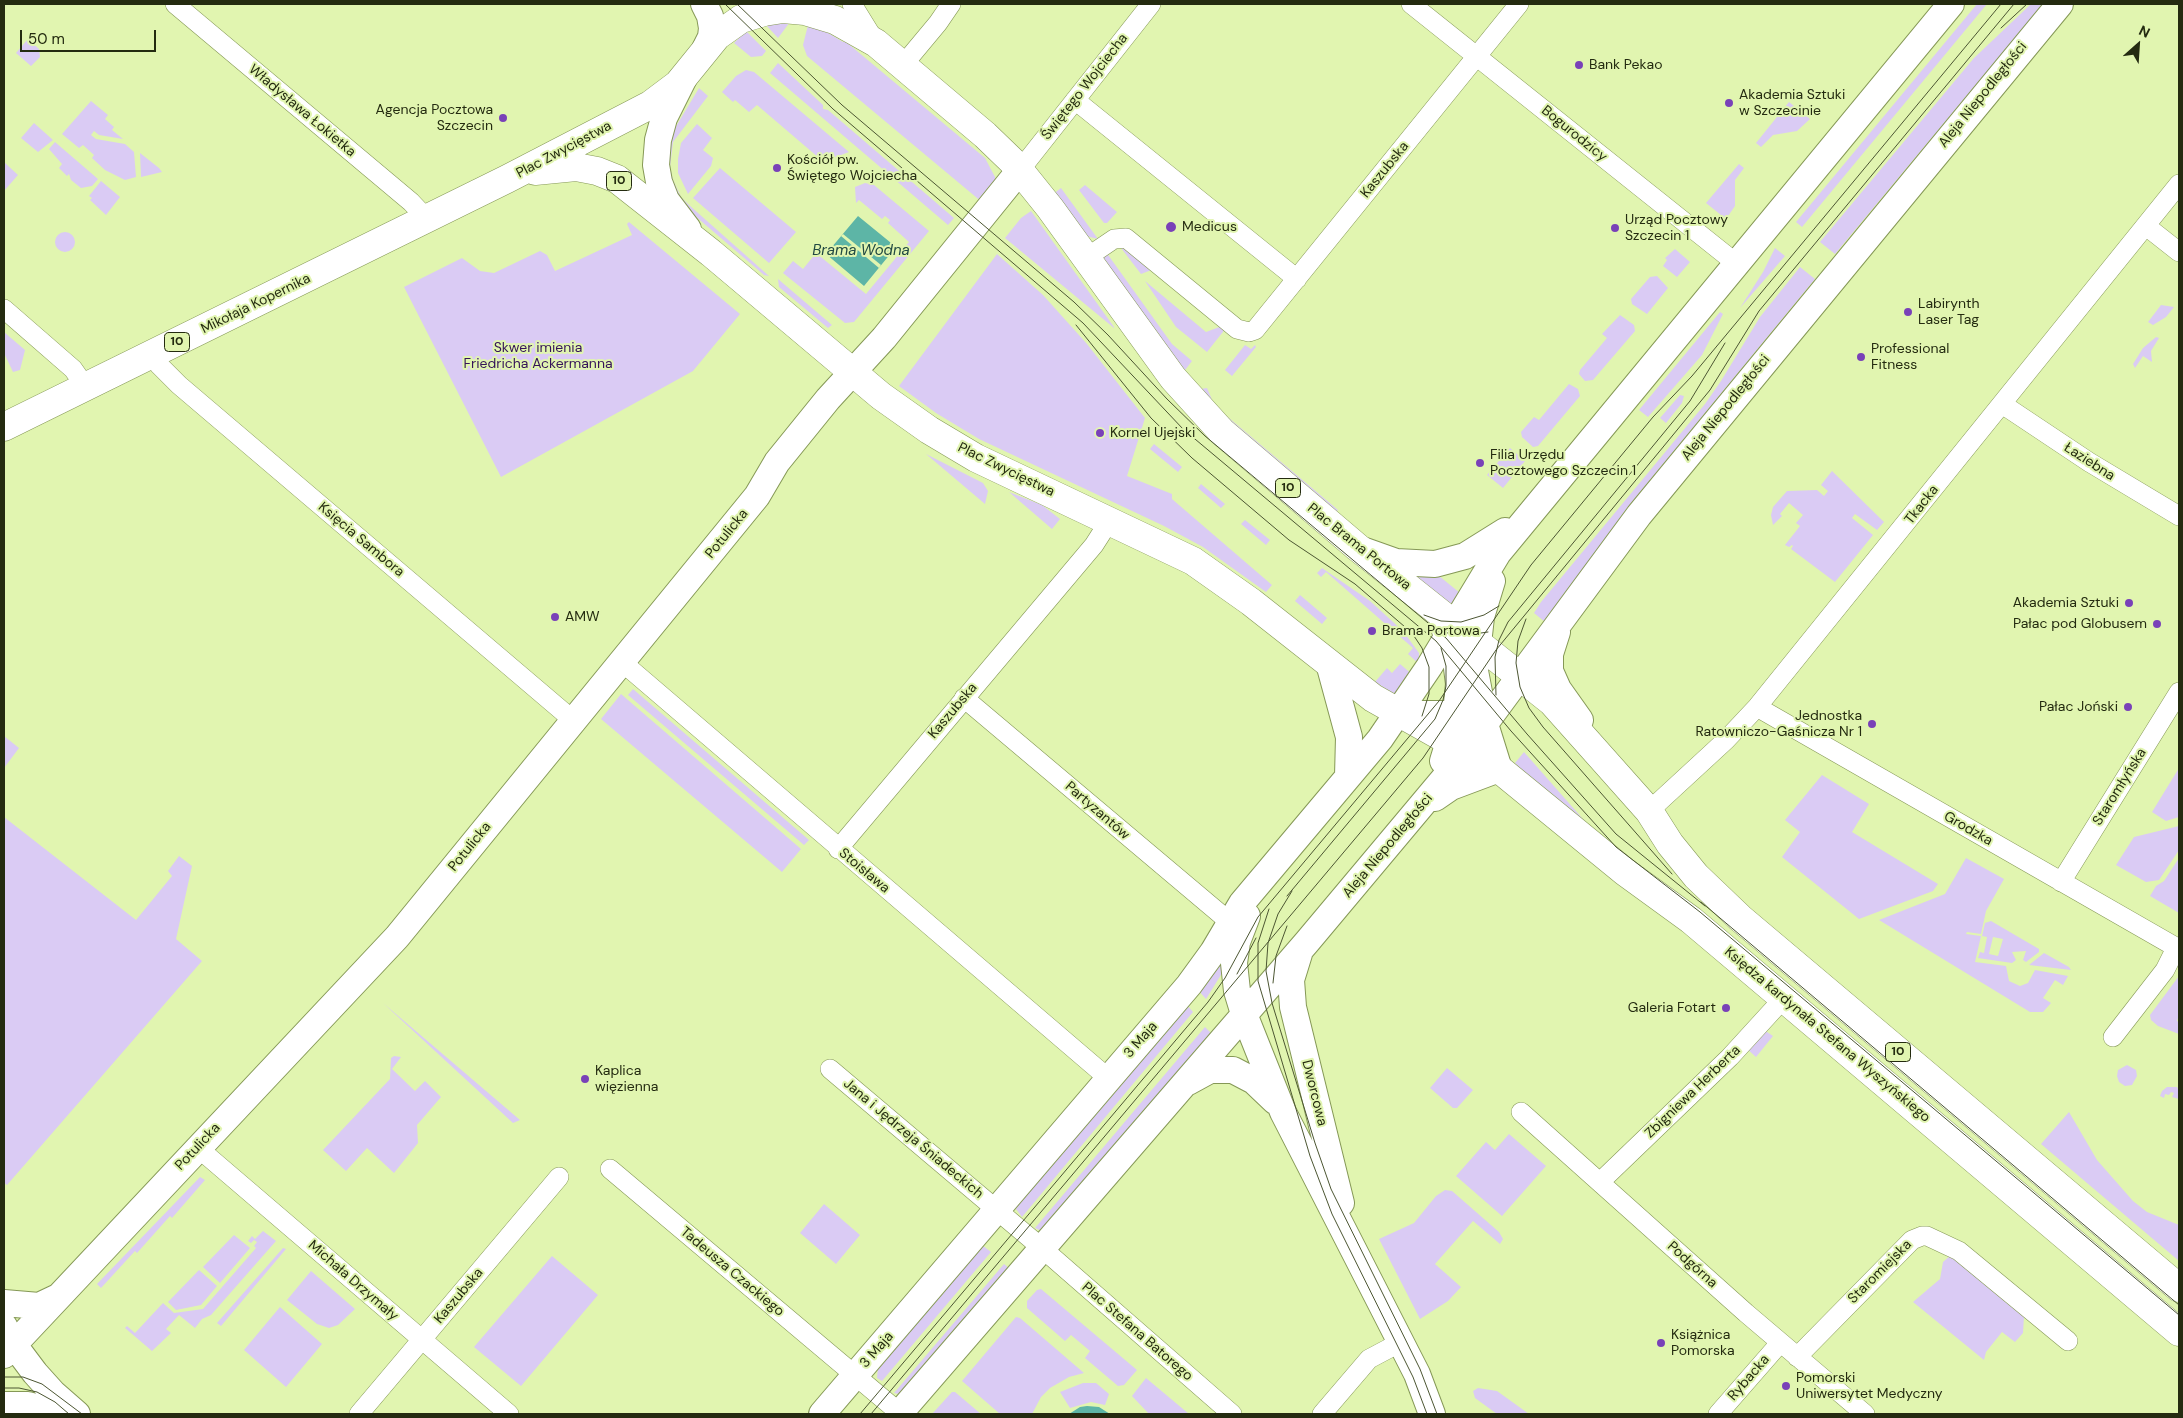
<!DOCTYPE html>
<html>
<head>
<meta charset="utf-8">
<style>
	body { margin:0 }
	#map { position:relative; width:2183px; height:1418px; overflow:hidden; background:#e1f5b0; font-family:"DM Sans",sans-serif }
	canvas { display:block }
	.frame { position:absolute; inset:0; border:5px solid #242b10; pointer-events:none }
	.north { position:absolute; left:2113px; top:20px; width:50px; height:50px; -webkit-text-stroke:4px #e1f5b0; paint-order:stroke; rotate:26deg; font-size:14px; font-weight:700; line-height:20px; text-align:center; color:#242b10 }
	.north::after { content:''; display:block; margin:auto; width:18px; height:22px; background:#242b10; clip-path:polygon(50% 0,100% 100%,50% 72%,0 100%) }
	.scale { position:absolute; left:20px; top:30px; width:136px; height:22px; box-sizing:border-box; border:2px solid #242b10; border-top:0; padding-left:6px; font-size:15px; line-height:18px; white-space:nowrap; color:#242b10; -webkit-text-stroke:4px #e1f5b0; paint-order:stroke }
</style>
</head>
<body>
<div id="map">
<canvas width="2183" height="1418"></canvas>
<div class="frame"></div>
<div class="north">N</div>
<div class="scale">50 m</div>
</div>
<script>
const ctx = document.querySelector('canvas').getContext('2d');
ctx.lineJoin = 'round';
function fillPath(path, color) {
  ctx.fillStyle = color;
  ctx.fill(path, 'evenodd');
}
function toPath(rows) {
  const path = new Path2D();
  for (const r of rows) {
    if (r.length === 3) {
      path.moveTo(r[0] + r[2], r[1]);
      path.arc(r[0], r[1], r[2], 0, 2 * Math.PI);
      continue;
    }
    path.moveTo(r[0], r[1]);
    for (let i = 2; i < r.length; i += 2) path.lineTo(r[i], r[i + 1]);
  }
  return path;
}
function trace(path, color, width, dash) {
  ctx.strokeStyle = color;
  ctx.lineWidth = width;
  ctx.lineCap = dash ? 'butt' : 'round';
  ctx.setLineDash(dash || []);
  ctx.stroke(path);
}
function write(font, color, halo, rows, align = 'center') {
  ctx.font = font + ' "DM Sans",sans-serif';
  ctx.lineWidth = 4;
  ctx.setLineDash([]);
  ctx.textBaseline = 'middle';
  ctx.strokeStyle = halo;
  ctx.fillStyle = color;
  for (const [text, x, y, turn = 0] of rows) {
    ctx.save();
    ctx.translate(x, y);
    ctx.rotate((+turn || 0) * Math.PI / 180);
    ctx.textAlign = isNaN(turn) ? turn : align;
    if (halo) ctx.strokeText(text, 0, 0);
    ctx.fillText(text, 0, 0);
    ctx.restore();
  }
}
fillPath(toPath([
	[1977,4,1987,4,1802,227,1796,222],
	[2031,4,2043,4,1835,254,1820,242,1974,58],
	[790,22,778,38,765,24],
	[808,25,825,31,843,42,845,41,985,158,995,177,995,183,983,203,807,56,803,45],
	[746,31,766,51,762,56,751,57,734,43],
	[28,39,39,49,40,57,31,66,16,53],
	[778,63,823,105,823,109,828,110,954,218,948,225,770,73],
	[746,70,754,72,849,152,833,158,827,154,819,158,757,105,749,112,735,100,733,102,722,92,736,76],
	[699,88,708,96,673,142,670,167,673,180,681,197,689,205,769,276,764,275,680,203,667,168,672,133],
	[91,101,108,115,105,119,114,127,112,130,123,139,99,135,94,131,91,135,96,139,125,144,134,152,136,177,125,180,105,170,92,158,94,155,83,145,79,148,62,134],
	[1789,102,1810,119,1797,131,1773,135,1761,147,1756,143],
	[34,123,53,140,38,152,21,138],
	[697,124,712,138,703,150,713,158,711,166,688,194,678,173,678,159,681,143],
	[55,142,98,179,92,186,81,188,71,180,69,174,67,176,59,168,62,164,49,149],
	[140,153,159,168,162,172,141,177],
	[4,162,18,175,4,191],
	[1739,164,1744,168,1735,180,1735,206,1726,219,1706,203],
	[720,168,796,232,769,263,693,198],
	[101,181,120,197,106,215,90,200,92,198,89,196],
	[865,183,874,185,929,231,854,322,845,323,783,273,793,261,803,269,816,253,866,294,909,242,888,223,890,220,885,216,882,219,859,200,856,203,855,187],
	[1085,185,1117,212,1107,223,1104,223,1079,190],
	[1061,188,1098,239,1082,235,1052,195],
	[1031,211,1114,327,1114,328,1005,238,1021,218],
	[629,222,740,314,693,371,501,477,404,287,462,258,480,271,494,273,540,251,547,255,555,271,632,235,627,224],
	[65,242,10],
	[1121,248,1128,249,1154,269,1141,274],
	[1775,248,1785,256,1740,308,1763,272],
	[1675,249,1690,262,1677,277,1663,266,1667,260,1665,258],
	[1106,252,1172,344,1192,361,1182,374,1101,255],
	[997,254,1043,295,1087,344,1145,418,1127,476,1172,494,1172,499,1272,585,1266,592,1203,547,1164,526,979,439,936,413,899,386],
	[1800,267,1815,279,1627,508,1545,622,1534,613,1541,602,1705,404,1721,381,1760,317],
	[1657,276,1668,288,1647,314,1632,304,1631,299,1650,277],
	[778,279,832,325,828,328,779,287],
	[1145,281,1206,332,1222,326,1226,328,1207,352,1176,327],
	[2161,305,2174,307,2166,317,2153,325,2148,322],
	[1720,312,1723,314,1702,355,1648,417,1639,410],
	[1620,315,1634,325,1635,331,1593,380,1585,381,1579,374,1580,370,1607,338,1602,334],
	[4,332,25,350,20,370,13,372,4,353],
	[2156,337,2159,338,2151,351,2152,362,2143,356,2135,368,2133,364,2143,348],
	[1245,345,1251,349,1255,345,1256,347,1232,376,1225,370],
	[1569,384,1578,389,1580,396,1538,446,1533,447,1522,437,1521,432,1534,417,1539,420],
	[1207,388,1213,402,1223,413,1338,510,1334,514,1240,436,1201,389],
	[1680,395,1684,396,1682,403,1666,423,1660,418],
	[1154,444,1182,467,1178,472,1150,449],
	[1510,448,1525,461,1503,488,1487,475],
	[926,454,983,483,988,491,985,504],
	[1832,471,1884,522,1877,530,1855,514,1852,518,1873,535,1835,582,1791,549,1793,546,1792,545,1789,547,1785,545,1800,526,1796,523,1803,515,1789,503,1780,514,1782,516,1773,525,1771,515,1773,507,1787,491,1817,490,1824,496,1828,491,1821,485],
	[1201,484,1225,504,1221,508,1198,488],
	[1009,492,1042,505,1060,519,1052,529],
	[1245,520,1270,540,1266,545,1241,524],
	[1322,568,1370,601,1403,631,1419,653,1419,664,1408,654,1413,648,1326,572,1321,577,1317,573],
	[1433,571,1460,593,1451,607,1409,572],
	[1300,595,1327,618,1322,624,1295,601],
	[1400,664,1413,675,1396,695,1375,682,1387,668,1392,673],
	[633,689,809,840,804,845,628,695],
	[621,694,801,849,782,872,601,719],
	[4,736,19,748,4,768],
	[1524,752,1597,835,1540,789,1515,763],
	[2179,768,2179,817,2166,821,2152,812],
	[1822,775,1869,804,1852,832,1938,884,1933,891,1859,919,1782,857,1800,832,1785,820],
	[4,817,136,920,172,876,168,871,179,856,192,866,176,939,202,961,7,1185,4,1183],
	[2179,826,2179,850,2159,880,2146,882,2116,865,2134,837],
	[1966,858,2004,879,1986,911,1981,934,1967,932,1966,934,1981,936,1975,962,2006,966,2009,981,2020,986,2028,983,2035,970,2068,976,2063,985,2055,980,2043,998,2051,1003,2043,1012,2030,1012,1879,920,1945,894],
	[2179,858,2179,913,2150,896,2156,886,2164,881],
	[1991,921,2039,949,2039,952,2026,962,2023,960,2026,951,2012,952,2016,960,2012,963,1978,958,1980,952,1984,953,1987,937,1982,936,1985,923],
	[1993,937,2003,939,1998,956,1989,954],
	[2044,953,2069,967,2071,970,2029,965],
	[1221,956,1224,970,1206,999,1198,990],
	[2179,976,2179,1015,2177,1021,2179,1022,2179,1034,2158,1026,2151,1020,2150,1015],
	[383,1003,520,1120,513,1123],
	[1187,1005,1193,1012,1022,1217,1016,1209,1018,1205],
	[1205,1027,1212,1034,1042,1231,1035,1228],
	[1764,1030,1773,1036,1756,1057,1746,1048],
	[394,1056,401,1057,392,1069,415,1091,425,1081,441,1097,417,1125,418,1143,394,1173,367,1148,346,1171,323,1150,390,1079,391,1058],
	[2127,1065,2136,1070,2137,1076,2132,1085,2125,1086,2119,1082,2117,1076,2118,1070],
	[1447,1068,1473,1090,1457,1108,1453,1108,1430,1088],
	[2167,1087,2177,1087,2179,1091,2179,1099,2172,1097,2174,1093,2171,1092,2169,1095,2165,1094,2164,1098,2160,1096,2162,1091],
	[2069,1112,2097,1160,2133,1201,2147,1212,2179,1225,2179,1261,2041,1144],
	[1509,1134,1546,1166,1502,1216,1456,1176,1486,1142,1495,1150],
	[200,1177,205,1180,172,1218,170,1216,137,1253,135,1251,101,1288,97,1284],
	[1445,1190,1452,1191,1499,1232,1503,1239,1500,1244,1473,1221,1435,1264,1461,1287,1448,1301,1420,1319,1379,1239,1414,1223,1436,1196],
	[824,1204,860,1235,836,1264,800,1233],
	[263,1231,276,1241,211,1315,202,1319,195,1328,179,1315,166,1329,171,1333,152,1351,125,1328,127,1326,135,1333,163,1303,174,1313,203,1309,256,1248,254,1246,257,1242,254,1240,251,1243,248,1241,252,1236,255,1239],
	[234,1235,250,1248,220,1283,203,1267],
	[982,1245,991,1252,882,1381,877,1378,878,1367],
	[283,1248,286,1249,221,1326,217,1323],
	[1951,1255,2024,1316,2023,1333,2015,1342,2002,1332,1986,1352,1984,1360,1913,1302,1940,1279,1943,1262],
	[552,1256,598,1295,521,1386,474,1347],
	[1004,1264,1011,1270,903,1395,894,1393],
	[199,1270,217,1286,201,1305,176,1310,168,1302],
	[311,1271,355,1309,338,1325,329,1328,317,1324,287,1300],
	[1041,1289,1137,1370,1124,1385,1118,1386,1085,1358,1090,1351,1071,1335,1065,1341,1027,1308,1027,1301,1037,1290],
	[280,1307,322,1344,286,1387,244,1350],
	[1016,1317,1020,1318,1084,1373,1069,1377,1050,1388,1041,1397,1032,1414,1000,1414,962,1381],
	[1146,1378,1189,1414,1149,1414,1132,1396],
	[1083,1383,1096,1383,1109,1394,1105,1405,1091,1402,1070,1408,1060,1392],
	[1478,1388,1497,1391,1529,1414,1497,1414,1475,1398,1473,1391],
	[952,1392,955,1392,981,1414,932,1414]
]), '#dacbf4');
fillPath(toPath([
	[858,216,896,247,864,286,826,254],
	[1087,1406,1099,1407,1110,1414,1069,1414,1080,1407]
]), '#5db5a6');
fillPath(toPath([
	[843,234,881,265,879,268,841,236]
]), '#e1f5b0');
const street = toPath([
	[175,4,411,202,427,219],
	[852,4,873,38],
	[1411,4,1737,264],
	[903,65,938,23,951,4],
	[1075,100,1297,279],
	[1020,170,1151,4],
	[2146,226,2179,252],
	[1086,258,1114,239,1126,238,1237,329,1249,332,1255,330,1519,4],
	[4,309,73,369,85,386],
	[153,354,159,365,179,385,574,721],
	[2002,404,2089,462,2179,516],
	[622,662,1108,1078],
	[964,698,1231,923],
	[1757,707,2179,949],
	[1649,811,1726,740,1757,707,2179,184],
	[838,849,1094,545,1110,520],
	[2061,882,2179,692],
	[2113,1037,2165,970,2176,948],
	[830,1069,1043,1249,1232,1414],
	[1521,1112,1746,1313,1865,1414],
	[197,1147,509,1414],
	[610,1169,901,1414],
	[1600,1182,1730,1057,1783,999],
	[1797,1357,1912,1240,1922,1236,1927,1236,1959,1251,2068,1341],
	[359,1414,559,1177],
	[1322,1414,1369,1359,1401,1342],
	[1718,1414,1780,1343]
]);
const secondary = toPath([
	[704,4,710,16,712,28,711,37,705,49],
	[684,78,664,118,658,140,656,165,659,182,666,200,688,229],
	[1365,551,1396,562,1435,564,1465,556,1505,531],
	[1557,632,1550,654,1550,671,1558,689,1580,720],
	[1330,667,1349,737,1348,776],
	[1398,714,1457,714,1474,711],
	[1443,761,1455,722,1459,684,1456,660,1443,625],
	[1435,798,1451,787,1499,769,1485,724,1475,671,1481,617,1492,581],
	[1247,916,1237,942,1234,963,1237,991,1244,1014,1283,1112,1417,1374,1432,1414],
	[1299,954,1291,980,1293,1007,1341,1203],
	[1188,1082,1210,1070,1233,1070,1254,1081,1275,1101],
	[4,1303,39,1306,58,1297],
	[4,1326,14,1345,35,1373,53,1393,77,1414],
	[4,1355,397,937,757,496,777,462,828,399,884,338,1020,170],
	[4,1405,28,1405,62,1414],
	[822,1414,1189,985,1213,952,1242,903,1380,739,1429,667,1498,553,1951,4],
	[899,1414,1307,942,1447,775,1639,515,2060,4]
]);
const primary = toPath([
	[535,171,576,167,597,171,617,179,711,253,881,396,929,430,976,458,1193,561,1251,602,1373,698,1499,769,1625,872,1691,920,2179,1332],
	[4,427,507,179,650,105,678,84,717,36,741,19,764,12,783,9,805,11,835,20,876,43,985,135,1013,162,1050,208,1173,378,1222,432,1357,547,1552,702,1649,811,1670,844,1696,876,1740,918,2179,1288]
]);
trace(street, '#859856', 20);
trace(secondary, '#859856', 28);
trace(primary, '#859856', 29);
trace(street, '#fff', 19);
trace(secondary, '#fff', 26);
trace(primary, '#fff', 28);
trace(toPath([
	[725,4,833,109,1083,323,1183,429,1436,641,1511,731,1616,847,1700,912,2179,1315],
	[737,4,842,105,1074,302,1108,335,1167,399,1205,436,1446,638,1527,734,1616,834,1705,906],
	[2001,28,2027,4],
	[1076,325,1151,418,1192,458,1289,540,1355,584,1412,633,1422,648,1429,667,1429,694,1422,716],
	[1424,615,1441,621,1461,622,1484,615,1499,606],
	[1526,619,1518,641,1516,663,1520,687,1529,708,1543,727,1672,874],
	[1439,632,1467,635,1488,632],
	[1496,695,1495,657,1499,640,1508,622,1690,401,1725,343],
	[1292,891,1278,914,1268,943,1266,971,1272,1003,1315,1143,1331,1189,1420,1369,1437,1414],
	[1287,896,1435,719,1443,700,1446,686,1446,666,1441,648],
	[1701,902,2179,1305],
	[1269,909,1258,943,1258,981,1310,1156,1332,1214,1413,1377,1427,1414],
	[1237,974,1256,938],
	[1273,983,1276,956,1287,926],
	[4,1377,23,1377,42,1384,82,1414],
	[4,1388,19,1388,37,1392,55,1402,69,1414],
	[860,1414,1208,1002,1225,978,1258,917,1439,701,1531,565,1653,417,1692,376,2001,4],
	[871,1414,1423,758,1496,650,1710,390,1759,311,2014,4]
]), '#4c5632', 1);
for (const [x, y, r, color] of [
	[1579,65,5,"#7941b8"],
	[1729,103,5,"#7941b8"],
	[503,118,5,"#7941b8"],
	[777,168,5,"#7941b8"],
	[1171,227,6,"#7941b8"],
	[1615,228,5,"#7941b8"],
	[1908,312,5,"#7941b8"],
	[1861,357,5,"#7941b8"],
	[1100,433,5,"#7941b8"],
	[1480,463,5,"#7941b8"],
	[2129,603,5,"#7941b8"],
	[555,617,5,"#7941b8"],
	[2157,624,5,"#7941b8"],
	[1372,631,5,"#7941b8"],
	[2128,707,5,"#7941b8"],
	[1872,724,5,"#7941b8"],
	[1726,1008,5,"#7941b8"],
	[585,1079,5,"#7941b8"],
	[1661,1343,5,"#7941b8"],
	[1786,1386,5,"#7941b8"]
]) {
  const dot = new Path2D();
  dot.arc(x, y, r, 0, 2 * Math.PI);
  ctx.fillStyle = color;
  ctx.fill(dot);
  trace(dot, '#e1f5b0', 2);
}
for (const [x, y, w] of [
	[619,181,25],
	[177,342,25],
	[1288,488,25],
	[1898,1052,25]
]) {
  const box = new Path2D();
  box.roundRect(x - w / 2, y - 9.5, w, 19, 4);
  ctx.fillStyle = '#e1f5b0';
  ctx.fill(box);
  trace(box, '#242b10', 1);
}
write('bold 12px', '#242b10', null, [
	["10",619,181],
	["10",177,342],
	["10",1288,488],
	["10",1898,1052]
]);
write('14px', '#242b10', '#e1f5b0', [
	["Bank Pekao",1589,65],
	["Akademia Sztuki",1739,95],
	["w Szczecinie",1739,111],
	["Agencja Pocztowa",493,110,"right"],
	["Szczecin",493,126,"right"],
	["Kościół pw.",787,160],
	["Świętego Wojciecha",787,176],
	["Urząd Pocztowy",1625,220],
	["Szczecin 1",1625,236],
	["Medicus",1182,227],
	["Labirynth",1918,304],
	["Laser Tag",1918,320],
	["Professional",1871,349],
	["Fitness",1871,365],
	["Kornel Ujejski",1110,433],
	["Filia Urzędu",1490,455],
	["Pocztowego Szczecin 1",1490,471],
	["Akademia Sztuki",2119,603,"right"],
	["AMW",565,617],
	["Pałac pod Globusem",2147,624,"right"],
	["Brama Portowa",1382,631],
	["Pałac Joński",2118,707,"right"],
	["Jednostka",1862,716,"right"],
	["Ratowniczo-Gaśnicza Nr 1",1862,732,"right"],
	["Galeria Fotart",1716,1008,"right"],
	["Kaplica",595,1071],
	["więzienna",595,1087],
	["Książnica",1671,1335],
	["Pomorska",1671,1351],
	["Pomorski",1796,1378],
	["Uniwersytet Medyczny",1796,1394]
], 'left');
write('14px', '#242b10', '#e1f5b0', [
	["Świętego Wojciecha",1085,87,-52],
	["Aleja Niepodległości",1983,95,-51],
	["Władysława Łokietka",302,111,40],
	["Bogurodzicy",1574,134,39],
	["Plac Zwycięstwa",564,150,-28],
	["Kaszubska",1385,170,-51],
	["Mikołaja Kopernika",256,304,-26],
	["Aleja Niepodległości",1726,408,-51],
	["Łaziebna",2089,462,33],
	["Plac Zwycięstwa",1006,470,26],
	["Tkacka",1922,505,-52],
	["Potulicka",727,534,-51],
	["Księcia Sambora",361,540,40],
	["Plac Brama Portowa",1359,547,39],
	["Kaszubska",953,711,-50],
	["Staromłyńska",2120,787,-58],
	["Partyzantów",1097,811,41],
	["Grodzka",1968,829,30],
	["Aleja Niepodległości",1388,846,-50],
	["Potulicka",470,847,-51],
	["Stoisława",864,871,40],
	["Księdza kardynała Stefana Wyszyńskiego",1827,1035,40],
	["3 Maja",1141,1040,-49],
	["Zbigniewa Herberta",1693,1092,-44],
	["Dworcowa",1314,1093,76],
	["Jana i Jędrzeja Śniadeckich",913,1139,40],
	["Potulicka",198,1147,-47],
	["Podgórna",1692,1265,42],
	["Tadeusza Czackiego",732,1272,40],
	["Staromiejska",1880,1272,-45],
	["Michała Drzymały",353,1281,41],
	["Kaszubska",459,1296,-50],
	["Plac Stefana Batorego",1137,1332,41],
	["3 Maja",877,1350,-49],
	["Rybacka",1749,1378,-49]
]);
write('14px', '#351359', '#e1f5b0', [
	["Skwer imienia",538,348],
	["Friedricha Ackermanna",538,364]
]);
write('italic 15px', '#214942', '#e1f5b0', [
	["Brama Wodna",861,251]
]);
</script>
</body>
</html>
